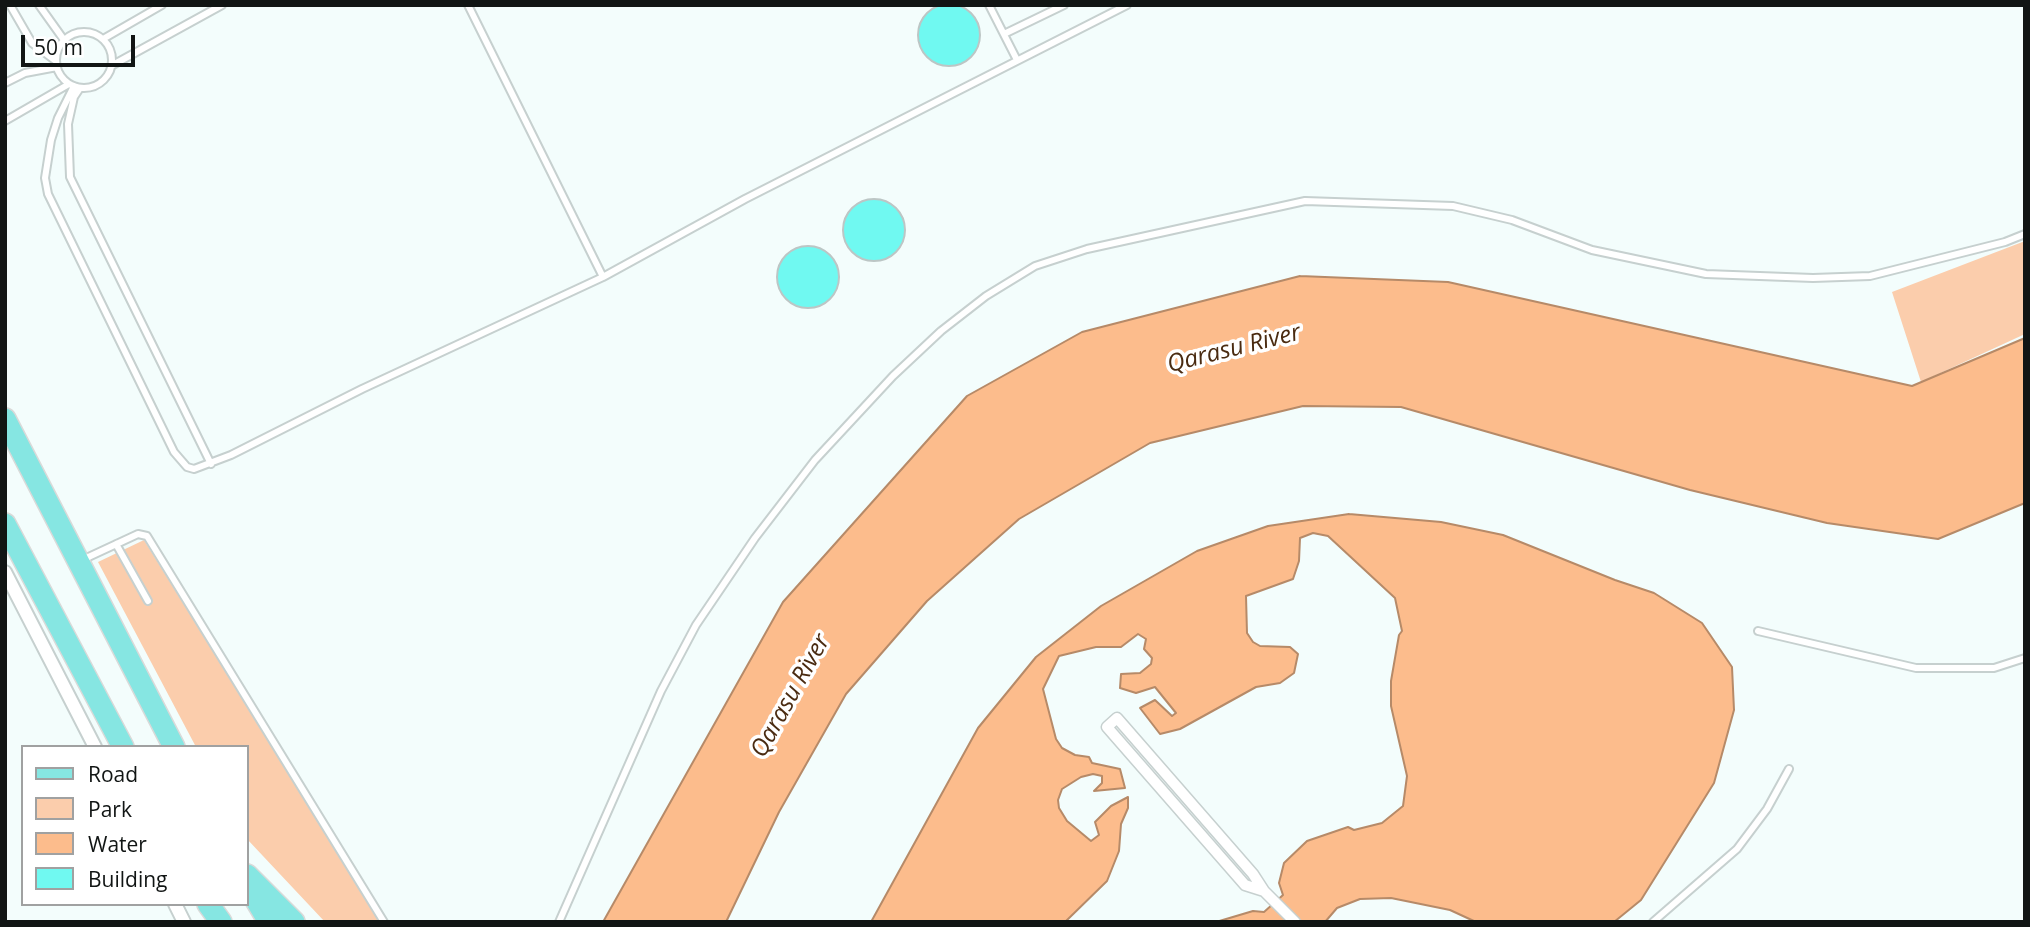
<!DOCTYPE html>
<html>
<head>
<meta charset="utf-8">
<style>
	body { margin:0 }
	#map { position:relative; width:2030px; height:927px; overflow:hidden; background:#f3fdfc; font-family:"Open Sans",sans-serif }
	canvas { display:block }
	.frame { position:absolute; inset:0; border:7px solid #111514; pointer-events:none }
	.legend { position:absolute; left:21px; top:745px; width:228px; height:161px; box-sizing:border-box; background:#fff; border:2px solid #a0a1a1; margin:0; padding:9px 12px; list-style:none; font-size:21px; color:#111514 }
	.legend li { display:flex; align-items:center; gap:14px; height:35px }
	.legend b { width:35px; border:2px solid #a0a1a1 }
	.scale { position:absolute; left:21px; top:35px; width:114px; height:32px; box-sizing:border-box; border:4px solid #111514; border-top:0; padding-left:9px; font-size:21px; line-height:24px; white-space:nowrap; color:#111514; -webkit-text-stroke:5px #fff; paint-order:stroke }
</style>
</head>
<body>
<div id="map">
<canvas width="2030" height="927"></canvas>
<div class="frame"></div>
<ul class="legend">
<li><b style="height:9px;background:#86e6e2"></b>Road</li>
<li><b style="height:19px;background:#fbcdac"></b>Park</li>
<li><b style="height:19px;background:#fcbc8c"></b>Water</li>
<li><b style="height:19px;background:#70f9f1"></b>Building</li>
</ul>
<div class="scale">50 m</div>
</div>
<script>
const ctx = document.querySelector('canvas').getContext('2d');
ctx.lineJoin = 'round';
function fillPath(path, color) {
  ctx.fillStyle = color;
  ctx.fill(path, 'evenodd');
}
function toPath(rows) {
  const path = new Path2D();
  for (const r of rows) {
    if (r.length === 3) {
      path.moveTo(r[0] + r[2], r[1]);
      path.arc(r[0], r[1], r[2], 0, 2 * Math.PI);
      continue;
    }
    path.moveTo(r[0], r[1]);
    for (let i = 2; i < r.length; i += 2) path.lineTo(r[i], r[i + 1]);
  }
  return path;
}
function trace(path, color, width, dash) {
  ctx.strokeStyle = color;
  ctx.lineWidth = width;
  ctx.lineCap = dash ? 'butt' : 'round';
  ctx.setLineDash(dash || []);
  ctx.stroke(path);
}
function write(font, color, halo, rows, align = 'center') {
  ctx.font = font + ' "Open Sans",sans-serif';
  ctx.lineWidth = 7;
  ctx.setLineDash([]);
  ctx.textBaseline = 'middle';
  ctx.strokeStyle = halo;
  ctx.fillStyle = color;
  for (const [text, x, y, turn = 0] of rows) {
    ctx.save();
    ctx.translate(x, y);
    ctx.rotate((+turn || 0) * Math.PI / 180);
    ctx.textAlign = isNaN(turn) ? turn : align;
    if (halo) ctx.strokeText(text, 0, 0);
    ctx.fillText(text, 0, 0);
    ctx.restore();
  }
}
fillPath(toPath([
	[2025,241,2025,334,1921,382,1892,292],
	[144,540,381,922,325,922,247,839,247,747,196,747,98,562]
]), '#fbcdac');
const water = toPath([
	[1300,276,1448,282,1912,386,2025,338,2025,503,1938,539,1827,523,1690,490,1401,407,1303,406,1150,443,1019,519,927,601,846,694,779,812,726,922,603,922,783,602,967,396,1082,332,1300,276],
	[1349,514,1441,522,1503,535,1615,580,1654,593,1702,623,1732,667,1734,710,1714,783,1641,900,1614,922,1476,922,1450,910,1391,898,1360,899,1337,908,1325,922,1216,922,1253,911,1264,912,1283,895,1279,883,1284,863,1307,841,1348,827,1354,830,1382,823,1403,806,1407,776,1391,706,1391,681,1399,635,1402,631,1395,598,1328,536,1313,533,1300,538,1299,561,1293,579,1246,596,1247,633,1253,642,1260,646,1290,647,1298,654,1294,673,1280,683,1256,687,1180,729,1160,734,1140,708,1155,700,1172,716,1176,713,1155,687,1136,693,1120,688,1121,674,1140,673,1151,664,1152,658,1144,649,1146,639,1138,634,1121,647,1096,647,1059,656,1043,689,1056,739,1062,748,1075,755,1089,757,1092,763,1120,769,1125,788,1094,791,1102,783,1102,776,1093,774,1081,777,1062,789,1058,800,1059,808,1067,821,1091,841,1099,835,1095,822,1111,806,1128,797,1128,808,1121,824,1119,851,1107,881,1065,922,871,922,978,728,1036,657,1101,606,1197,551,1268,526,1349,514]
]);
fillPath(water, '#fcbc8c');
trace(water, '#b68a68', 2);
const building = toPath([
	[949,35,31],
	[874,230,31],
	[808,277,31]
]);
fillPath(building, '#70f9f1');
trace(building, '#bcc6c5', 2);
const service = toPath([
	[10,5,32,43,56,61],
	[39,5,64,40],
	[468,5,603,277],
	[989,5,1017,60],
	[84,60,28],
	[1004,34,1064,5],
	[103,39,162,5],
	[111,66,222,5],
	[5,83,25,73,57,67],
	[74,86,58,118,51,140,45,178,48,194,174,452,187,467,194,469,231,455,362,389,603,277,745,199,1127,5],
	[80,88,74,97,68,124,70,177,211,464],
	[5,121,69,84],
	[116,544,148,601],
	[82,560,138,534,147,536,384,922],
	[1758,631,1916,668,1994,668,2025,658],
	[559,922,661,691,696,625,755,538,815,460,893,376,941,331,986,296,1035,266,1087,249,1305,201,1453,206,1512,220,1592,250,1706,274,1813,278,1870,276,2005,242,2025,234],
	[1653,922,1737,849,1767,809,1789,769]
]);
const pedestrian = toPath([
	[1264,891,1245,885,1107,727,1117,718,1253,874,1264,891,1295,922]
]);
const minor = toPath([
	[5,572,95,747],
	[175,904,184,922]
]);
const primary = toPath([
	[5,419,174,747],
	[5,524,123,747],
	[247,875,294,922],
	[247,885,269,922],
	[208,904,221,922]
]);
trace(service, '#c6d0cf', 10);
trace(pedestrian, '#c6d0cf', 13);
trace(minor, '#c6d0cf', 16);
trace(primary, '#d9dad9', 24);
trace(service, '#fff', 6);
trace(pedestrian, '#fff', 10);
trace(minor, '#fff', 12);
trace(primary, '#86e6e2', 21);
write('italic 24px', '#4a2b11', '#fff', [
	["Qarasu River",1234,349,-14],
	["Qarasu River",791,696,-61]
]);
</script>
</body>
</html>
